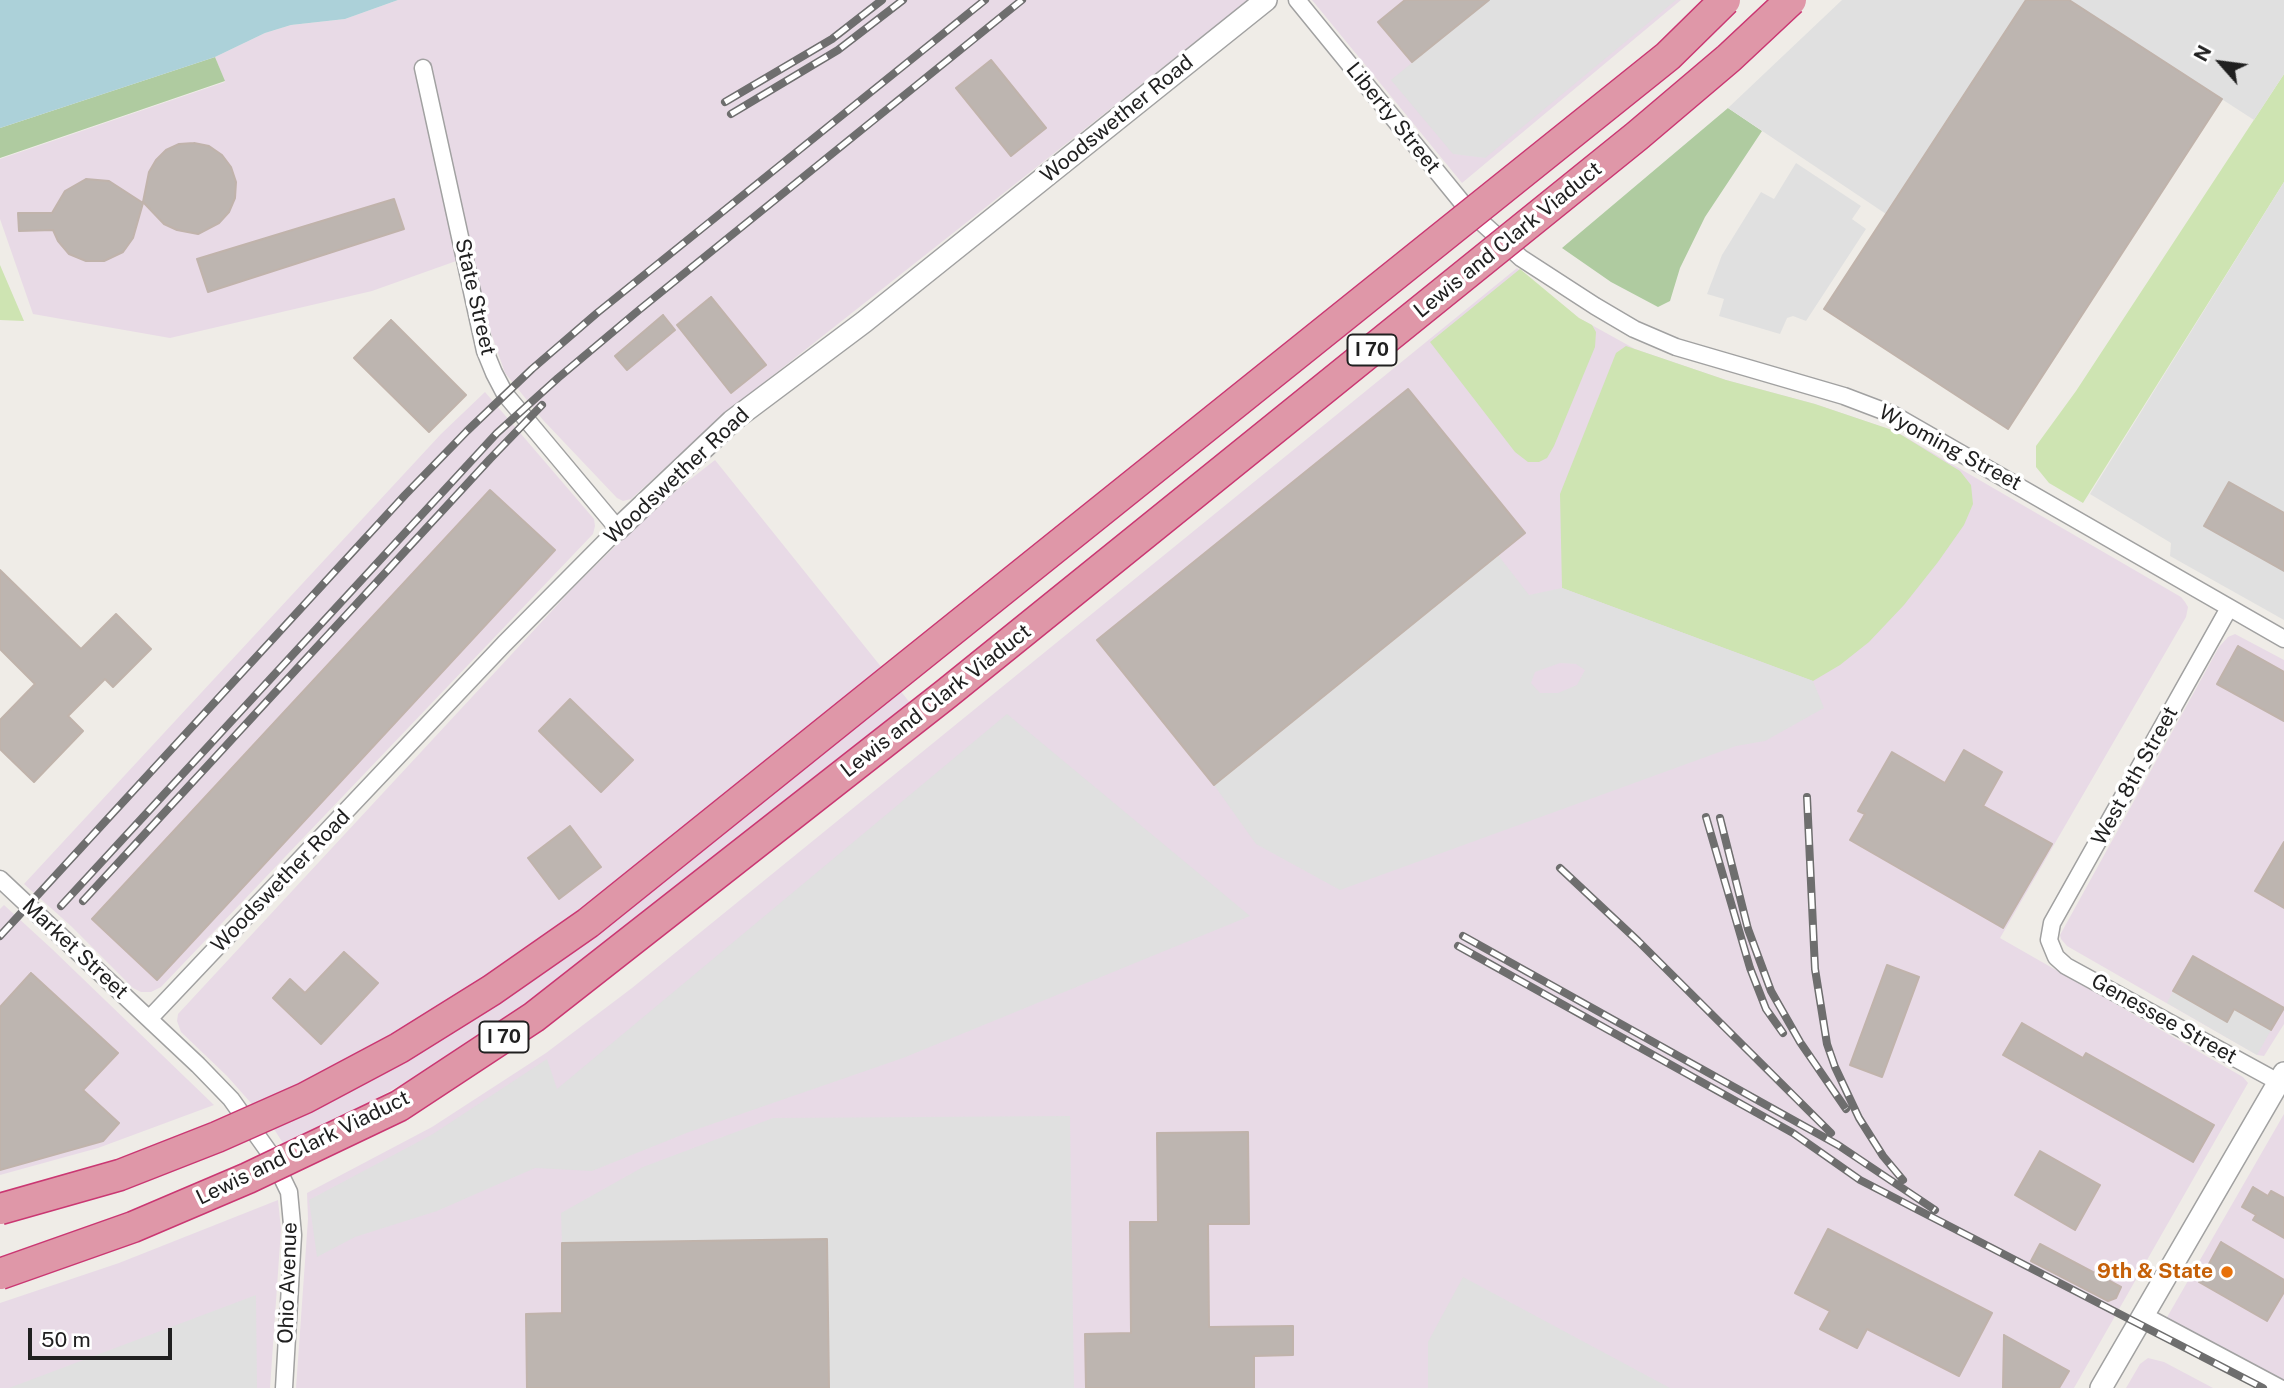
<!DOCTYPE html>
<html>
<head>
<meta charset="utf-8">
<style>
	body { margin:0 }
	#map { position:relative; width:2284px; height:1388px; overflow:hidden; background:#efece7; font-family:"Public Sans",sans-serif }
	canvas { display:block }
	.north { position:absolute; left:2186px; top:28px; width:70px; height:70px; -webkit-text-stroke:5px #fff; paint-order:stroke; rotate:298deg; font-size:19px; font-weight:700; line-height:28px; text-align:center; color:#202020 }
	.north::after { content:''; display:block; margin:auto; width:24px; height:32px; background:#202020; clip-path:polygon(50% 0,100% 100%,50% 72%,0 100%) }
	.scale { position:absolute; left:28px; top:1328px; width:144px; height:32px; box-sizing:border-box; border:4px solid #202020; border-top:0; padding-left:9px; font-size:21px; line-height:24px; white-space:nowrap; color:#202020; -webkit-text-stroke:5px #fff; paint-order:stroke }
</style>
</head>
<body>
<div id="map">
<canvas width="2284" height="1388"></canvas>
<div class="north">N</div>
<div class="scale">50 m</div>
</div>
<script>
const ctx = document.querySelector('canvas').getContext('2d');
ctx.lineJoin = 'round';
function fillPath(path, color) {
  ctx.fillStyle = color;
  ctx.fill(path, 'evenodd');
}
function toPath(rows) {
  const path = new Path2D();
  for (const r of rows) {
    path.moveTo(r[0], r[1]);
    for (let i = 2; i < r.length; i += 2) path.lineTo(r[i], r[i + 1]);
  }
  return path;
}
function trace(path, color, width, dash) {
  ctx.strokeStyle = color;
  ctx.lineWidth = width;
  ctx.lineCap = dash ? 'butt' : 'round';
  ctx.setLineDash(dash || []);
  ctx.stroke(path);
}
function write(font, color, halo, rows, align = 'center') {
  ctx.font = font + ' "Public Sans",sans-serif';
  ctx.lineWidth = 7;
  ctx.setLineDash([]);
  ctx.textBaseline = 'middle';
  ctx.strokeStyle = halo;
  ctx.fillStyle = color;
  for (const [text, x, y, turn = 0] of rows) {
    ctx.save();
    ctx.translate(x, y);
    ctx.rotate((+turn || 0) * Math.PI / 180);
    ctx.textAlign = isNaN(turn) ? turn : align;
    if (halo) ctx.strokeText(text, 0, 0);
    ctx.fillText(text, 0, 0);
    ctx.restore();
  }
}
fillPath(toPath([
	[398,0,1248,0,724,414,631,499,623,501,617,498,543,420,505,373,490,330,473,255,372,291,170,338,33,314,0,219,0,159,225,82,215,57,265,33,291,25,345,19],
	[1312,0,1681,0,1462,183],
	[1517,268,1579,318,1635,349,1726,380,1815,404,1895,431,2181,597,2185,602,2188,607,2186,617,2000,938,2243,1077,2248,1083,2074,1388,296,1388,308,1219,307,1193,432,1127,546,1053,632,988],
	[485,392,594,519,595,526,593,534,161,987,151,992,141,992,133,988,71,926,24,884,441,434],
	[715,460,915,709,499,1031,286,1148,274,1129,227,1076,181,1032,177,1021,178,1014,574,587,655,507],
	[2235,634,2284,660,2284,1024,2264,1056,2257,1055,2067,946,2061,939,2060,935,2219,647,2228,637],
	[4,905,52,949,214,1105,98,1148,0,1175,0,909],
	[2284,1114,2284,1383,2166,1319],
	[278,1200,281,1229,270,1388,0,1388,0,1303,119,1263],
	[2148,1358,2164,1362,2213,1388,2126,1388,2140,1364]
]), '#e8dae6');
fillPath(toPath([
	[2284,74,2284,182,2083,503,2049,483,2036,467,2036,446,2076,391],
	[0,265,24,321,0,320],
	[1520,269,1579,318,1592,325,1596,332,1595,347,1554,446,1547,458,1539,462,1528,462,1515,452,1430,342],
	[1626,346,1726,380,1815,404,1895,431,1960,471,1971,485,1973,504,1964,525,1938,562,1904,605,1869,642,1840,665,1813,681,1562,588,1560,494,1616,353]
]), '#cee4b2');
fillPath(toPath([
	[215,57,225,81,0,158,0,128],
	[1728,108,1762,131,1705,217,1680,268,1670,301,1658,307,1611,282,1562,248]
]), '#afcba0');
fillPath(toPath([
	[1489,0,1676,0,1485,158,1453,154,1391,80],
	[1842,0,2026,0,1886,214,1728,108],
	[2069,0,2284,0,2284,74,2254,120],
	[1796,163,1861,206,1852,219,1866,229,1806,321,1793,316,1787,318,1780,334,1719,316,1724,299,1707,294,1722,255,1761,192,1774,199],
	[2284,182,2284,513,2204,525,2284,571,2284,620,2170,556,2171,543,2090,494],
	[1498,555,1529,595,1562,588,1813,681,1824,708,1765,741,1736,746,1340,890,1256,844,1214,785],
	[1560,663,1576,664,1585,670,1577,685,1558,693,1540,693,1531,683,1535,672],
	[1007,714,1250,916,903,1058,689,1132,592,1171,535,1168,437,1211,355,1237,317,1257,309,1200,433,1134,547,1059,557,1089],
	[2173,991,2227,1022,2234,1009,2271,1030,2257,1055,2167,1003],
	[1070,1116,1074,1388,829,1388,827,1239,562,1243,561,1213,643,1167,773,1118],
	[1463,1277,1670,1388,1428,1388,1428,1342],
	[256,1295,257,1388,9,1388]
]), '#e0e0e0');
fillPath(toPath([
	[0,0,398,0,345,19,291,25,265,33,215,57,0,128]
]), '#acd1d9');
const building = toPath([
	[1405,0,1489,0,1412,62,1378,22,1405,0],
	[2026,0,2069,0,2222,99,2008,429,1824,309,2026,0],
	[991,60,1046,128,1011,156,956,88,991,60],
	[194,143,209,146,222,155,231,167,236,182,235,198,229,212,219,223,198,234,177,230,164,224,143,202,149,172,156,160,166,150,179,144,194,143],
	[86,179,109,181,143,203,133,238,123,252,104,261,86,261,69,254,58,241,53,230,19,231,18,213,52,213,65,191,86,179],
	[394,199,404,229,208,292,197,259,394,199],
	[711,297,766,365,731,393,677,325,711,297],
	[663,315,675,330,627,370,615,356,663,315],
	[391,320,466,395,429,432,354,358,391,320],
	[1408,389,1525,533,1214,785,1097,640,1408,389],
	[2229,482,2284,513,2284,571,2204,526,2229,482],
	[490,490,555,550,157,980,92,919,490,490],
	[0,570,81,649,116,614,151,649,113,687,105,679,68,716,83,731,34,782,0,749,0,720,35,684,0,649,0,570],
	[2238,646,2284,672,2284,721,2217,684,2238,646],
	[570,699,633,760,601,792,539,731,570,699],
	[1964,750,2002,772,1983,806,2052,844,2003,928,1850,840,1865,814,1858,811,1892,752,1945,783,1964,750],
	[570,826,601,867,559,899,528,858,570,826],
	[2284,842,2284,908,2255,891,2284,842],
	[344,952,378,983,321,1044,273,998,290,979,305,993,344,952],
	[2193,956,2284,1008,2271,1030,2234,1009,2227,1022,2173,991,2193,956],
	[1887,965,1919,977,1882,1077,1850,1065,1887,965],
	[31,973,118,1053,83,1090,119,1123,103,1141,0,1170,0,1007,31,973],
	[2022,1023,2083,1058,2086,1053,2214,1125,2193,1162,2003,1055,2022,1023],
	[1248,1132,1249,1224,1208,1224,1209,1327,1293,1326,1293,1355,1254,1356,1254,1388,1086,1388,1085,1334,1131,1333,1130,1222,1158,1222,1157,1133,1248,1132],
	[2040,1151,2100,1185,2075,1230,2015,1195,2040,1151],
	[2253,1187,2268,1196,2271,1191,2284,1198,2284,1238,2253,1220,2256,1215,2242,1207,2253,1187],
	[1828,1229,1992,1313,1959,1376,1867,1329,1857,1348,1820,1329,1830,1311,1795,1293,1828,1229],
	[827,1239,829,1388,527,1388,526,1314,562,1313,562,1243,827,1239],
	[2221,1242,2284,1280,2284,1292,2267,1321,2199,1282,2221,1242],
	[2040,1244,2121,1287,2116,1298,2108,1301,2031,1261,2040,1244],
	[2004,1335,2069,1371,2059,1388,2003,1388,2004,1335]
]);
fillPath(building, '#bdb5b0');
trace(building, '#c0b3ab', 2);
const minor = toPath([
	[1297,0,1469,211,1521,258,1595,306,1634,329,1676,347,1844,396,1894,415,2284,639],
	[2229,608,2052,923,2049,940,2056,957,2066,966,2284,1085],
	[0,879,198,1065,231,1099,271,1155,289,1192,293,1235,284,1388],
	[150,1018,504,644,618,529,505,394,494,373,485,351,423,68],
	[2143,1315,2280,1388]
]);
const tertiary = toPath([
	[618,529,732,421,864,322,1266,0],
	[2101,1388,2284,1073]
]);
trace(minor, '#a1a1a1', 19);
trace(tertiary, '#a1a1a1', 24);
trace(minor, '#fff', 16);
trace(tertiary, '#fff', 21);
const rail = toPath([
	[725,102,832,39,882,0],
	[731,114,838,50,903,0],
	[1807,797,1815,969,1827,1044,1835,1067,1859,1118,1883,1156,1903,1180],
	[1706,817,1750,968,1766,1009,1783,1033],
	[1720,818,1748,929,1771,991,1800,1042,1846,1109],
	[1560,868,1638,941,1831,1133],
	[83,901,490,459,542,405],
	[61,906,497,433,558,378,639,310,1022,0],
	[0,936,405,495,467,431,532,369,597,313,985,0],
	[1463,936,1838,1145,1935,1210],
	[1458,946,1793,1133,1860,1180,2263,1388]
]);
trace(rail, '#6e6e6e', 8);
trace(rail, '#fff', 5, [16]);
const motorwayBridge = toPath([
	[0,1209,120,1175,217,1137,305,1098,399,1048,492,990,588,923,904,669,1668,56,1725,0],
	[0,1274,133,1227,248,1178,399,1106,534,1017,946,694,1637,136,1729,58,1791,0]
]);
trace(motorwayBridge, '#ca3772', 33, []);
trace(motorwayBridge, '#df97a8', 30);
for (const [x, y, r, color] of [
	[2227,1272,7,"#e8710a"]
]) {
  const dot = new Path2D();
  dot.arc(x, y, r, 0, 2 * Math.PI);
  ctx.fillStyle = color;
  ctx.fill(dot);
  trace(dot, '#fff', 2.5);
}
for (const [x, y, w] of [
	[1372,350,49],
	[504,1037,49]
]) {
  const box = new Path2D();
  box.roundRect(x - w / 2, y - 15.5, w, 31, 5);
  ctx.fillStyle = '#fff';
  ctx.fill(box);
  trace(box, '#202020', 2);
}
write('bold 19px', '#202020', null, [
	["I 70",1372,350],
	["I 70",504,1037]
]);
write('21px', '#202020', '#fff', [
	["Liberty Street",1393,118,51],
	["Woodswether Road",1117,119,-39],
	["Lewis and Clark Viaduct",1508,240,-39],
	["State Street",475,297,77],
	["Wyoming Street",1950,448,28],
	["Woodswether Road",677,476,-43],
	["Lewis and Clark Viaduct",936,701,-38],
	["West 8th Street",2135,776,-61],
	["Woodswether Road",281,881,-46],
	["Market Street",75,949,43],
	["Genessee Street",2164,1019,29],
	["Lewis and Clark Viaduct",303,1148,-26],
	["Ohio Avenue",288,1283,-88]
]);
write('bold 21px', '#c56008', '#fff', [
	["9th & State",2213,1272]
], 'right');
</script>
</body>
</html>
